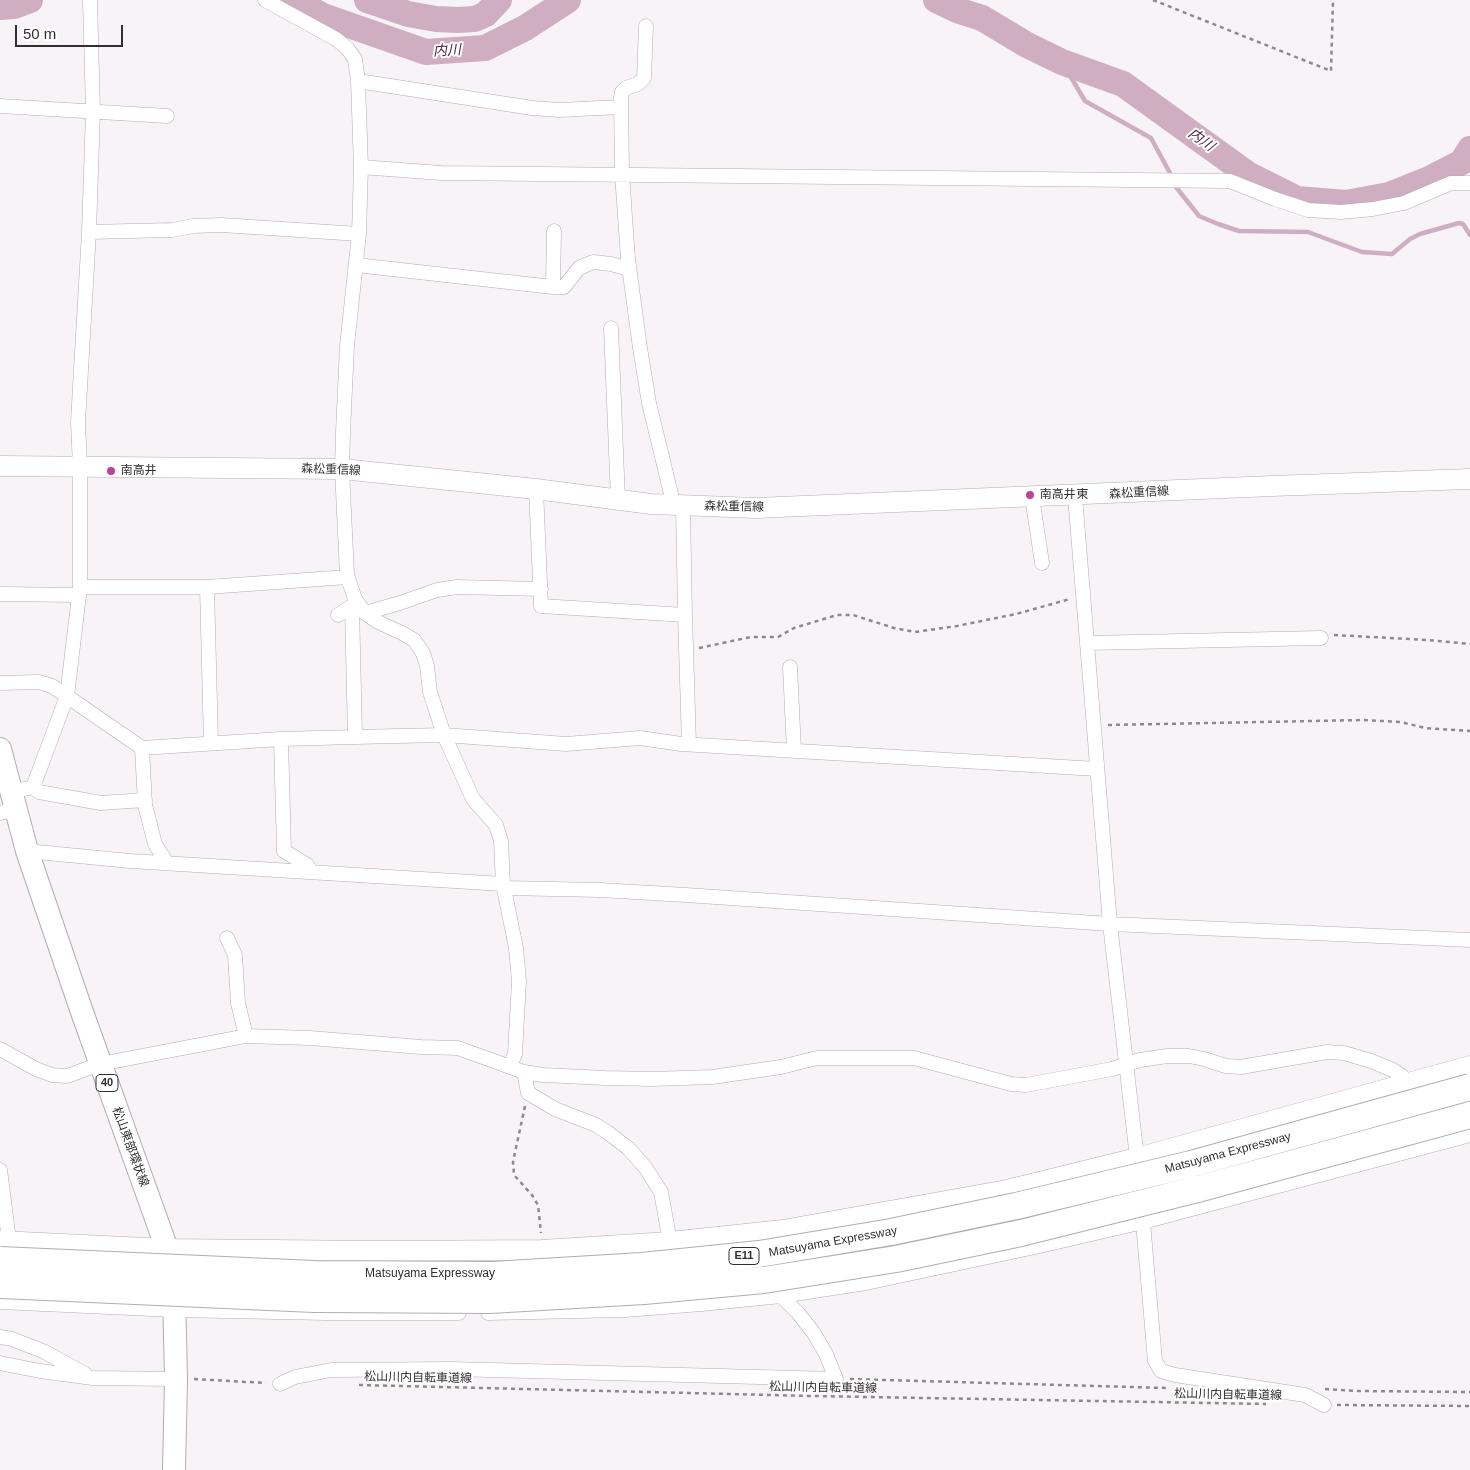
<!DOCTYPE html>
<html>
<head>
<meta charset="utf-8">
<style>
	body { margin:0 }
	#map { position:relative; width:1470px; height:1470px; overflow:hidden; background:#f8f3f6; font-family:Helvetica,sans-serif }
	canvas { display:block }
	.scale { position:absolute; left:15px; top:25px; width:108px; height:22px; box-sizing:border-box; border:2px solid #302e30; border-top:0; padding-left:6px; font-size:15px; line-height:18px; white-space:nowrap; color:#302e30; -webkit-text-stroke:4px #fff; paint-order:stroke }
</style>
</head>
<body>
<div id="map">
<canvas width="1470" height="1470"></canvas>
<div class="scale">50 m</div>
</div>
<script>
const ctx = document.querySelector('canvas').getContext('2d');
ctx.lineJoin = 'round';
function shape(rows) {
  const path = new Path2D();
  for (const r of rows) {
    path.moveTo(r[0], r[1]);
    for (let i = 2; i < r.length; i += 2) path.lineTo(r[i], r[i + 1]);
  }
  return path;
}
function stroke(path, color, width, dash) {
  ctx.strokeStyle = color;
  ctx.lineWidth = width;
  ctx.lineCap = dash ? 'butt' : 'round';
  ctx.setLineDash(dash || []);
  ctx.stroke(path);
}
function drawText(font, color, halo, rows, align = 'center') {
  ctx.font = font + ' Helvetica,"Noto Sans JP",sans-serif';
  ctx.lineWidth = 4;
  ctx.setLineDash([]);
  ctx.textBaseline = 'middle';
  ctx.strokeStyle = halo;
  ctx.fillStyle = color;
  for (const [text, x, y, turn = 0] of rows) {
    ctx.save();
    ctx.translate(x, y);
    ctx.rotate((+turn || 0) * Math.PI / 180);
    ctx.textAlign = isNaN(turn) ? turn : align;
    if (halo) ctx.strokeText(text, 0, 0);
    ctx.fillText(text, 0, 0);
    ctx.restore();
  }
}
stroke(shape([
	[1062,62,1085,101,1151,138,1171,175],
	[1176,187,1199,216,1218,224,1239,231,1308,232,1362,252,1392,254,1410,239,1420,234,1459,223,1463,224,1470,235]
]), '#cfaec2', 4.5);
stroke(shape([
	[293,0,323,16,426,52,485,48,525,28,568,0],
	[367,0,408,14,436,19,458,20,475,19,486,14,499,0],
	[936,0,957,10,982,18,1027,45,1062,62,1123,84,1249,175,1297,199,1346,203,1389,195,1429,179,1462,162,1470,149],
	[0,7,14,6,30,0]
]), '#cfaec2', 26);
const street = shape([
	[265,0,336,39,347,48,355,59,358,81,361,167,359,234,347,346,343,432,342,469,347,575,355,599,365,613,378,622,402,633,414,640,423,653,427,666,430,692,444,735,473,799,496,825,501,841,503,884,516,948,519,981,515,1054,510,1066],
	[646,26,644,78,638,84,626,88,622,92,621,98,622,174,628,259,640,348,649,403,671,494,671,505],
	[358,81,532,108,560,110,620,107],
	[0,106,167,116],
	[361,167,441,173,1230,181,1275,199,1308,210,1341,212,1373,209,1404,203,1451,183,1470,183],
	[89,232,172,230,193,226,222,225,359,234],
	[356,265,553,287,564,287,579,268,593,262,611,264,629,269],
	[553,287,554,231],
	[611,328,618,500],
	[536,489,541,606,685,615,683,506],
	[1075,496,1110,924,1137,1158],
	[1032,497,1042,563],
	[80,587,207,587,348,577],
	[207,587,211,743],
	[0,594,79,595],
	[352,606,355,737],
	[365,613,400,603,437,590,457,587,541,589],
	[338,615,357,603],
	[685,615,689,744],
	[1087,643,1321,638],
	[790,667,794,751],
	[0,683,39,682,52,686,142,748,281,739,355,737,444,735,566,744,640,738,681,744,1097,769],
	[281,739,284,851,307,865,312,872],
	[142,748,145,805,155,844,167,863],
	[33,787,39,792,101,803,145,800],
	[11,792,33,787,67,696,80,587,80,466,78,422,89,232,93,111,90,0],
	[0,813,16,809],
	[27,851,130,861,503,884],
	[505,888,600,890,686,895,1110,924,1470,940],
	[227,938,235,955,238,1003,246,1036],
	[0,1049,36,1069,52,1075,67,1076,100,1064,246,1036,310,1038,421,1047,458,1048,524,1072,543,1075,606,1078,652,1079,712,1077,781,1067,817,1058,914,1058,1011,1084,1026,1085,1112,1069,1140,1060,1167,1056,1189,1056,1204,1059,1226,1066,1241,1067,1327,1052,1344,1053,1371,1061,1393,1070,1402,1076,1407,1083],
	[524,1072,528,1093,555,1109,596,1125,607,1132,628,1148,645,1167,661,1192,670,1242],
	[0,1170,9,1241],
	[1143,1222,1155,1361,1161,1371,1175,1375,1305,1395,1324,1405],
	[0,1302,174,1310,327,1313,459,1313],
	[488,1313,625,1310,701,1304,781,1296,866,1283,1040,1246,1143,1222,1470,1135],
	[0,1337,12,1339,45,1352,85,1374],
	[0,1363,40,1371,93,1378,176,1379],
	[280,1384,295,1377,331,1370,451,1369,836,1379,826,1354,813,1332,798,1313,781,1296]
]);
const secondary = shape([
	[0,466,342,469,536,489,651,504,756,508,1272,486,1470,479],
	[0,1241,167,1249,376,1251,542,1250,670,1242,783,1230,1007,1190,1137,1158,1470,1066]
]);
const primary = shape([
	[0,749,27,851,82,1012,167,1249,174,1293,176,1379,174,1470]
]);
stroke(street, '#b2adb0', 15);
stroke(secondary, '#b2adb0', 21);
stroke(primary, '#b2adb0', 24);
stroke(shape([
	[1153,0,1331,71,1333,0],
	[1334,635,1428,640,1470,644],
	[699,648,751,637,778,637,794,628,837,615,853,615,894,628,915,632,957,626,1016,614,1070,599],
	[1108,725,1363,720,1401,722,1425,728,1470,731],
	[525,1106,513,1162,514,1175,532,1195,538,1205,541,1233],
	[194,1379,266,1383],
	[850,1379,1167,1388],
	[359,1385,812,1396,1266,1404],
	[1325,1389,1357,1391,1470,1392],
	[1337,1405,1470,1406]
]), '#8d8a8c', 2.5, [4, 4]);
stroke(street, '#fff', 14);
stroke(secondary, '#fff', 20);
stroke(primary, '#fff', 22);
const highwayBridge = shape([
	[0,1260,314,1274,492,1275,642,1266,759,1254,891,1232,1016,1206,1191,1164,1470,1087],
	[0,1285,314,1299,490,1300,644,1291,764,1280,896,1259,1021,1233,1198,1189,1470,1115]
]);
stroke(highwayBridge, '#b2adb0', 28, []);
stroke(highwayBridge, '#fff', 26);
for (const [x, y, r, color] of [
	[111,471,5,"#bc4398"],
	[1030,495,5,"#bc4398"]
]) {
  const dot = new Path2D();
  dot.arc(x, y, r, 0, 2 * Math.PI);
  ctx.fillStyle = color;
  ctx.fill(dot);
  stroke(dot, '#fff', 2);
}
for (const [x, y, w] of [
	[107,1083,22],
	[744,1256,30]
]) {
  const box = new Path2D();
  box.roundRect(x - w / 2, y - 8.5, w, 17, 4);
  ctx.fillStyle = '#fff';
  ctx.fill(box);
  stroke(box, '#302e30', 1);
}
drawText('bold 11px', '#302e30', null, [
	["40",107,1083],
	["E11",744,1256]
]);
drawText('12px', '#302e30', '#fff', [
	["森松重信線",331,470,2],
	["森松重信線",1139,493,-3],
	["森松重信線",734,507,1],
	["松山東部環状線",130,1147,70],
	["Matsuyama Expressway",1228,1153,-15],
	["Matsuyama Expressway",833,1242,-10],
	["Matsuyama Expressway",430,1274],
	["松山川内自転車道線",418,1378,1],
	["松山川内自転車道線",823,1388,1],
	["松山川内自転車道線",1228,1395,1]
]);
drawText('12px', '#302e30', '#fff', [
	["南高井",121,471],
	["南高井東",1040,495]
], 'left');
drawText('italic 14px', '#4d223f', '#fff', [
	["内川",447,51,-4],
	["内川",1201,140,36]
]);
</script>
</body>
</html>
